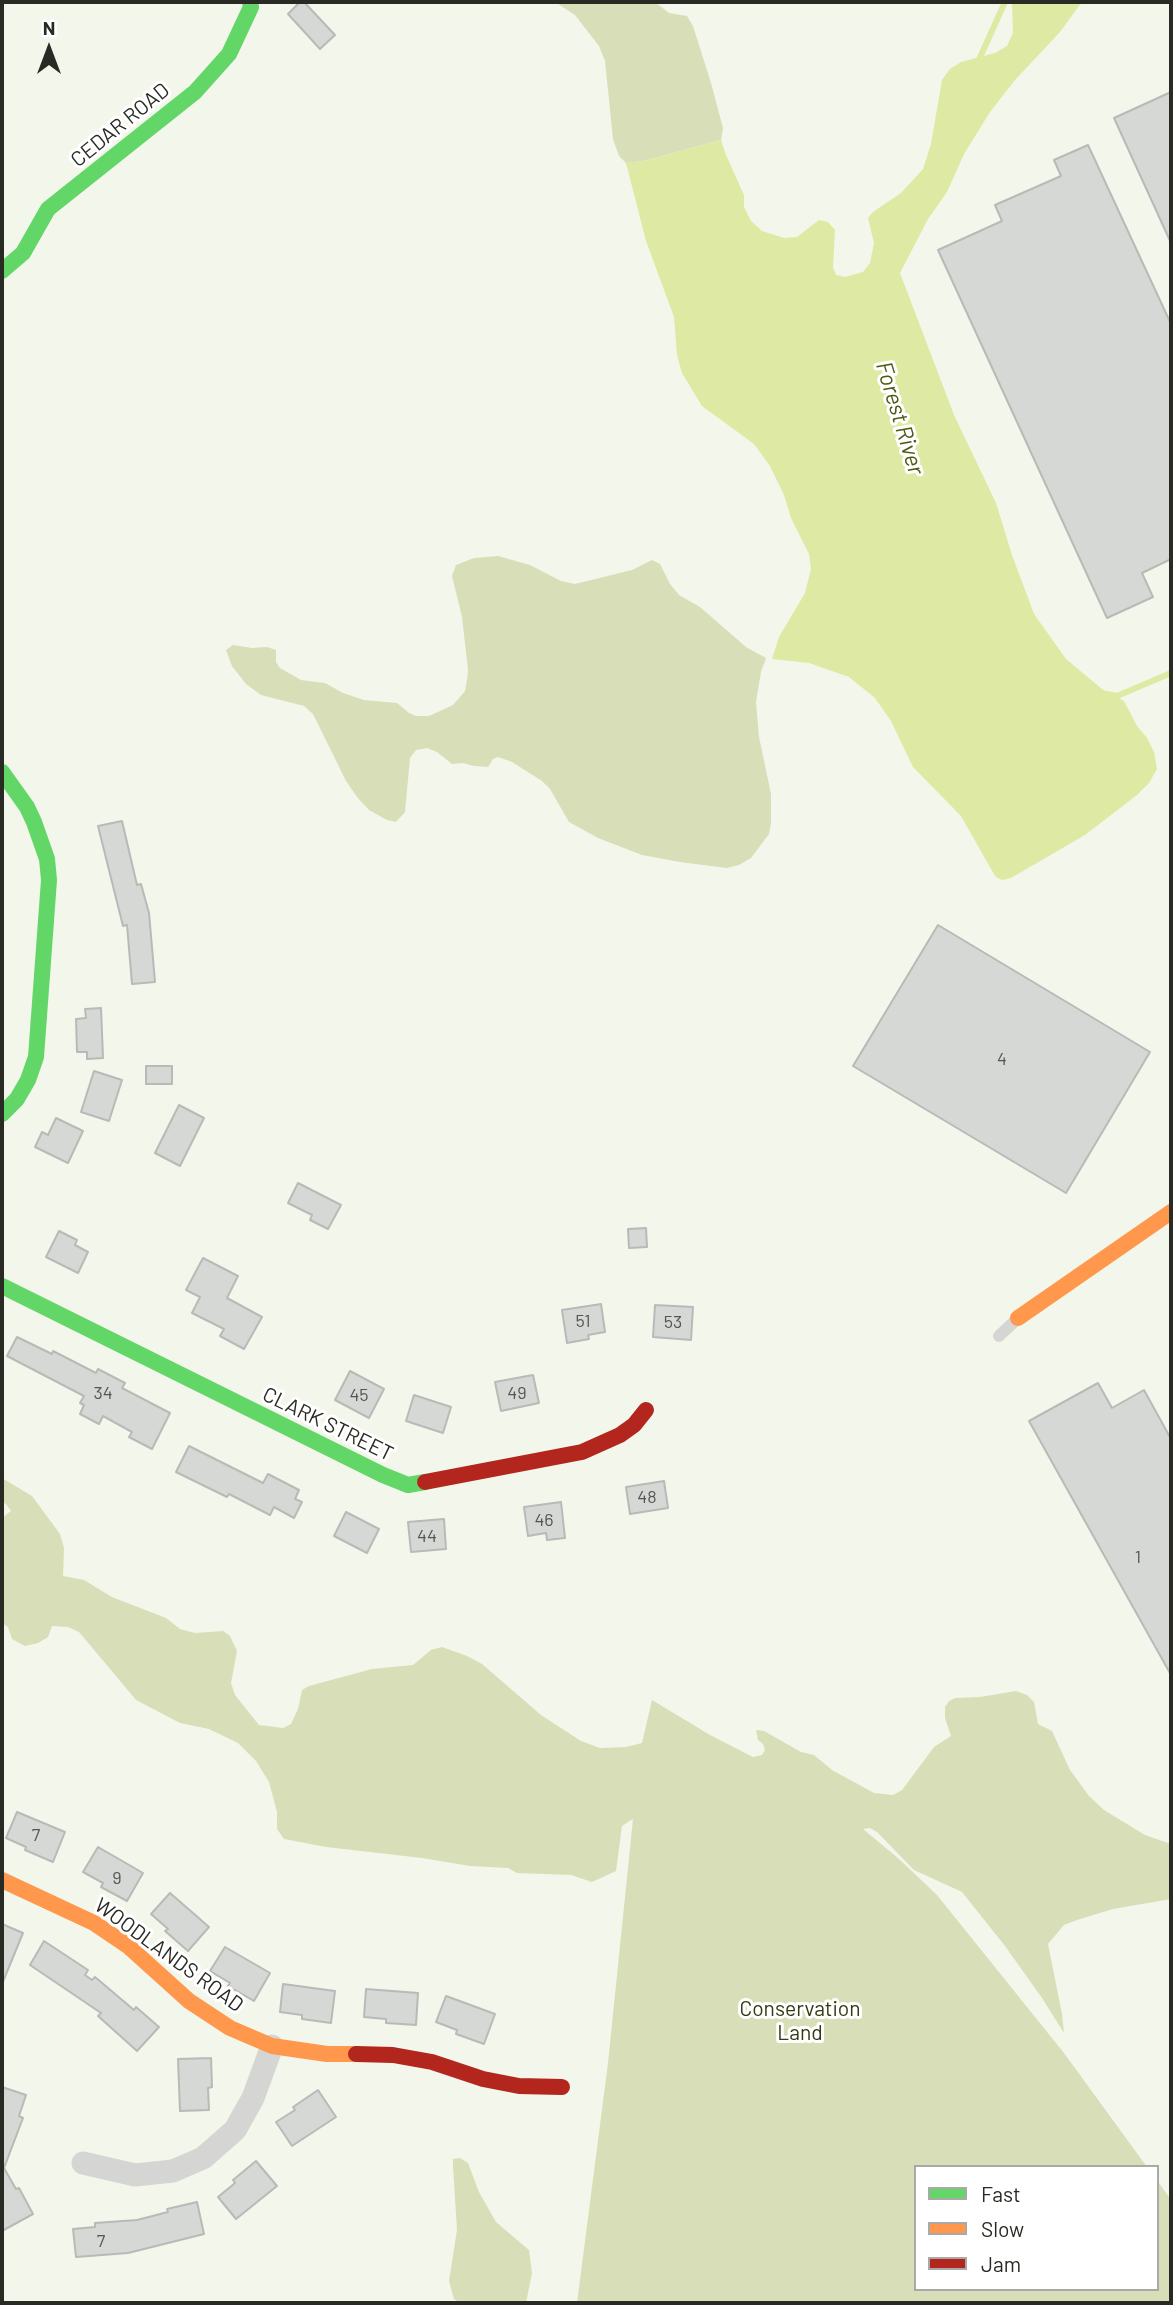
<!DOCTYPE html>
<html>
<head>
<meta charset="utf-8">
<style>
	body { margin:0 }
	#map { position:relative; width:1173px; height:2305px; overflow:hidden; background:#f3f6ea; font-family:Barlow,sans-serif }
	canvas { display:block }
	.frame { position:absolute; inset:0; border:4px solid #292a23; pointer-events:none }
	.legend { position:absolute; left:914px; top:2165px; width:245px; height:126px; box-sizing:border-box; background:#fff; border:2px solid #a9aaa7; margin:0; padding:9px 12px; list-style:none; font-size:21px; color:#292a23 }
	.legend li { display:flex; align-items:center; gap:14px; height:35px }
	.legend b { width:35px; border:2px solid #a9aaa7 }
	.north { position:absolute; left:14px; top:14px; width:70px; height:70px; -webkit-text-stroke:5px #fff; paint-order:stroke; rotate:0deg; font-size:19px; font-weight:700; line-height:28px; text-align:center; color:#292a23 }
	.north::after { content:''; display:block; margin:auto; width:24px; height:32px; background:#292a23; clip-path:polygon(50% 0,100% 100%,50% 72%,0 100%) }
</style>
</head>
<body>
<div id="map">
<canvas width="1173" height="2305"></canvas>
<div class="frame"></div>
<ul class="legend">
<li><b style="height:9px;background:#63d668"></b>Fast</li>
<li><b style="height:9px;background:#ff974d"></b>Slow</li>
<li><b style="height:9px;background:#b3261e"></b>Jam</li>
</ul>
<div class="north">N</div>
</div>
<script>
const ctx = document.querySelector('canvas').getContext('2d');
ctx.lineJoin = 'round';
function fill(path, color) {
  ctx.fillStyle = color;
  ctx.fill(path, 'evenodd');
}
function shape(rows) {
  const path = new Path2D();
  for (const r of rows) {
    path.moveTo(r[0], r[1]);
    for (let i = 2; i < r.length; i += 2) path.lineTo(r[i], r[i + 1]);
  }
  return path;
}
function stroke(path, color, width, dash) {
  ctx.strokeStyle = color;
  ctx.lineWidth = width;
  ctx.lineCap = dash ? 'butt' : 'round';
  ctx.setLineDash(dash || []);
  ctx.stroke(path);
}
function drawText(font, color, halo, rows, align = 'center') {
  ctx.font = font + ' Barlow,sans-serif';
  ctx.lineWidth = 6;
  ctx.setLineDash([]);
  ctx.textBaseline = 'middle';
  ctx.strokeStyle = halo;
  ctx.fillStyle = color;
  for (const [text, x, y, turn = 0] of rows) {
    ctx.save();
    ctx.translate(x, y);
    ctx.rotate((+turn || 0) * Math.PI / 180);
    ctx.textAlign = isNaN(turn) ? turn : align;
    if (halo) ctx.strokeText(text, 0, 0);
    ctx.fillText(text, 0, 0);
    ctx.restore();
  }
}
fill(shape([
	[555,2,655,2,669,13,687,16,693,26,711,83,723,128,721,140,644,161,626,163,619,156,613,139,605,61,599,46,575,15],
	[498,556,530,565,561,581,575,584,632,570,652,560,660,564,670,584,679,595,700,607,746,647,766,658,761,672,756,702,759,737,771,794,771,823,769,834,751,858,739,865,727,868,680,862,642,855,598,838,569,822,550,789,542,781,512,762,498,757,493,759,488,767,474,766,463,763,452,764,437,752,427,748,416,750,410,758,405,812,396,822,387,820,369,810,357,797,346,781,313,714,304,706,261,695,246,684,232,666,226,650,233,645,252,648,267,647,276,650,276,662,280,668,301,680,325,683,343,693,364,700,397,703,409,713,416,716,429,716,453,705,465,691,467,680,468,670,462,617,452,576,456,565,474,558],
	[2,1478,32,1496,60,1534,64,1548,63,1576,84,1580,112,1597,166,1618,180,1629,195,1633,223,1631,230,1636,237,1651,231,1683,235,1695,259,1725,283,1728,291,1724,298,1709,302,1690,309,1686,372,1669,413,1665,431,1650,442,1647,467,1656,482,1664,541,1715,581,1741,600,1748,626,1747,642,1743,652,1700,710,1735,753,1757,762,1755,765,1750,763,1744,758,1740,756,1730,764,1731,801,1752,814,1755,832,1770,874,1793,893,1795,902,1790,934,1747,951,1736,945,1718,945,1707,949,1701,955,1698,980,1697,1016,1691,1027,1695,1034,1702,1038,1724,1052,1731,1070,1770,1089,1796,1104,1810,1145,1835,1171,1844,1171,1899,1113,1909,1077,1920,1064,1925,1048,1944,1062,2014,1064,2033,1042,1998,1005,1946,962,1892,914,1870,877,1832,870,1828,863,1829,899,1859,937,1895,1064,2053,1147,2167,916,2167,916,2289,1157,2289,1157,2180,1171,2200,1171,2303,577,2303,608,2063,633,1819,622,1826,616,1871,592,1882,571,1875,517,1873,508,1868,470,1866,422,1858,326,1847,284,1839,277,1829,277,1812,269,1782,256,1761,238,1743,209,1729,180,1723,136,1700,79,1632,68,1627,52,1626,48,1637,38,1643,25,1646,12,1639,8,1627,2,1623,2,1518,11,1511,6,1504,2,1502],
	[460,2158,468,2163,479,2192,496,2222,529,2250,532,2273,526,2303,460,2303,454,2299,449,2281,457,2230,453,2166,453,2159]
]), '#d8dfb8');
fill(shape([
	[1012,2,1082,2,1060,32,1015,80,990,112,964,154,947,192,928,219,900,273,954,415,996,503,1012,555,1034,614,1066,659,1102,689,1124,701,1137,726,1147,738,1154,752,1157,769,1149,783,1137,795,1085,835,1011,878,1002,880,996,877,991,869,961,816,913,767,891,721,875,698,849,677,809,663,772,659,779,637,805,593,811,569,809,554,791,518,784,495,770,466,754,444,702,406,682,373,677,355,674,317,646,241,626,163,644,161,721,140,726,155,744,195,744,207,751,221,762,231,784,238,797,237,819,220,828,222,835,230,833,267,836,275,845,277,863,272,870,263,874,243,868,218,873,212,901,193,923,169,931,144,942,80,950,69,961,62,995,53,1007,46,1013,33]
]), '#dee9a3');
stroke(shape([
	[977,64,1005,2],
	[1107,694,1117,696,1171,673]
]), '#dee9a3', 6);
const building = shape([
	[300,2,304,2,335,35,320,49,288,14,300,2],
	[1171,92,1171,243,1114,118,1171,92],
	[1088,145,1171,324,1171,559,1142,573,1153,597,1107,618,938,250,1002,221,995,205,1061,176,1054,160,1088,145],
	[122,821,137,885,141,884,149,913,155,982,132,984,127,925,123,926,98,826,122,821],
	[938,925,1150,1052,1066,1193,853,1066,938,925],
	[101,1008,103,1058,87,1059,87,1052,77,1052,76,1019,86,1018,85,1009,101,1008],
	[146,1066,172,1066,172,1084,146,1084,146,1066],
	[94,1071,122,1080,109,1121,81,1112,94,1071],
	[179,1105,204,1118,180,1166,155,1153,179,1105],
	[56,1118,83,1131,68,1163,35,1147,42,1132,48,1135,56,1118],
	[298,1183,341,1205,328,1229,310,1220,312,1215,288,1203,298,1183],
	[646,1228,647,1247,629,1248,628,1229,646,1228],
	[59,1231,77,1240,75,1245,88,1252,78,1273,46,1257,59,1231],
	[203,1258,238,1276,227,1298,262,1317,244,1349,220,1336,224,1329,192,1313,200,1297,186,1290,203,1258],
	[601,1304,605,1332,588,1335,589,1339,567,1343,562,1310,601,1304],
	[655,1305,693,1307,691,1340,653,1337,655,1305],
	[17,1337,52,1354,53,1351,96,1373,98,1369,125,1383,122,1388,170,1413,152,1449,129,1437,132,1432,103,1416,99,1424,80,1414,84,1405,80,1403,84,1396,7,1356,17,1337],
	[350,1371,384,1389,369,1418,335,1400,350,1371],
	[533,1375,539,1403,501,1411,495,1382,533,1375],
	[1098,1383,1112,1408,1144,1390,1171,1439,1171,1675,1029,1421,1098,1383],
	[414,1395,451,1407,443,1433,406,1421,414,1395],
	[189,1446,263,1483,268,1474,299,1490,295,1499,302,1502,294,1518,274,1507,270,1515,229,1494,227,1497,176,1472,189,1446],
	[664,1481,668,1508,630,1514,626,1487,664,1481],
	[561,1502,565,1538,547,1540,546,1533,528,1536,524,1507,561,1502],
	[346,1512,379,1529,367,1553,334,1536,346,1512],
	[444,1519,446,1549,411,1552,408,1522,444,1519],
	[17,1812,65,1832,53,1862,25,1850,26,1847,6,1838,17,1812],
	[98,1847,143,1873,127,1901,101,1887,103,1883,83,1872,98,1847],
	[170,1893,209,1927,188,1951,165,1931,168,1929,151,1914,170,1893],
	[2,1924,23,1933,2,1984,2,1924],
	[44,1941,88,1970,85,1975,92,1980,95,1977,134,2010,136,2007,159,2027,137,2051,98,2016,101,2013,30,1965,44,1941],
	[225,1947,270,1973,254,2001,228,1986,230,1983,210,1971,225,1947],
	[283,1984,335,1991,331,2023,302,2019,302,2015,280,2012,283,1984],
	[366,1989,418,1993,416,2025,386,2023,386,2019,364,2017,366,1989],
	[446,1996,495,2014,484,2044,456,2034,457,2030,436,2022,446,1996],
	[211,2058,212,2087,208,2088,209,2110,180,2111,178,2059,211,2058],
	[2,2087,26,2095,19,2116,23,2118,4,2168,16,2189,19,2188,33,2214,2,2231,2,2087],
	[318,2090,336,2117,292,2146,276,2122,295,2110,293,2107,318,2090],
	[256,2161,277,2186,236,2219,218,2197,235,2183,233,2180,256,2161],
	[197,2202,204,2234,128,2253,76,2257,73,2229,95,2227,95,2223,137,2220,168,2212,167,2209,197,2202]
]);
fill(building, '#d6d8d6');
stroke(building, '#b8bab7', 2);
stroke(shape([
	[999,1336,1016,1320]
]), '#d5d6d3', 12);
stroke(shape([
	[83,2163,135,2175,173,2171,203,2158,235,2130,253,2098,272,2046]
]), '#d5d6d3', 23);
stroke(shape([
	[2,271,23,253,48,209,195,92,229,54,251,7,250,2],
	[2,772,27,807,34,822,47,859,49,880,36,1057,28,1080,17,1099,2,1114],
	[2,1286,383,1475,408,1485,425,1482]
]), '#63d668', 16);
stroke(shape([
	[1018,1318,1171,1212],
	[2,1880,94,1923,128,1946,189,2001,230,2028,272,2046,327,2054,356,2054]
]), '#ff974d', 16);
stroke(shape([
	[425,1482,582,1452,620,1435,634,1425,646,1410],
	[356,2054,393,2055,432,2062,483,2079,519,2086,562,2087]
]), '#b3261e', 16);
drawText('18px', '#545650', null, [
	["4",1002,1059],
	["51",583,1321],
	["53",673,1322],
	["34",103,1393],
	["49",517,1393],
	["45",359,1395],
	["48",647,1497],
	["46",544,1520],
	["44",427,1536],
	["1",1138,1557],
	["7",36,1835],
	["9",117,1878],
	["7",101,2241]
]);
drawText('21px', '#292a23', '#fff', [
	["CEDAR ROAD",120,125,-39],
	["CLARK STREET",328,1424,26],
	["WOODLANDS ROAD",169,1955,36]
]);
drawText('21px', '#343a12', '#fff', [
	["Conservation",800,2009],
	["Land",800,2033]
]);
drawText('italic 23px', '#515a15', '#fff', [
	["Forest River",900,418,73]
]);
</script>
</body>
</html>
